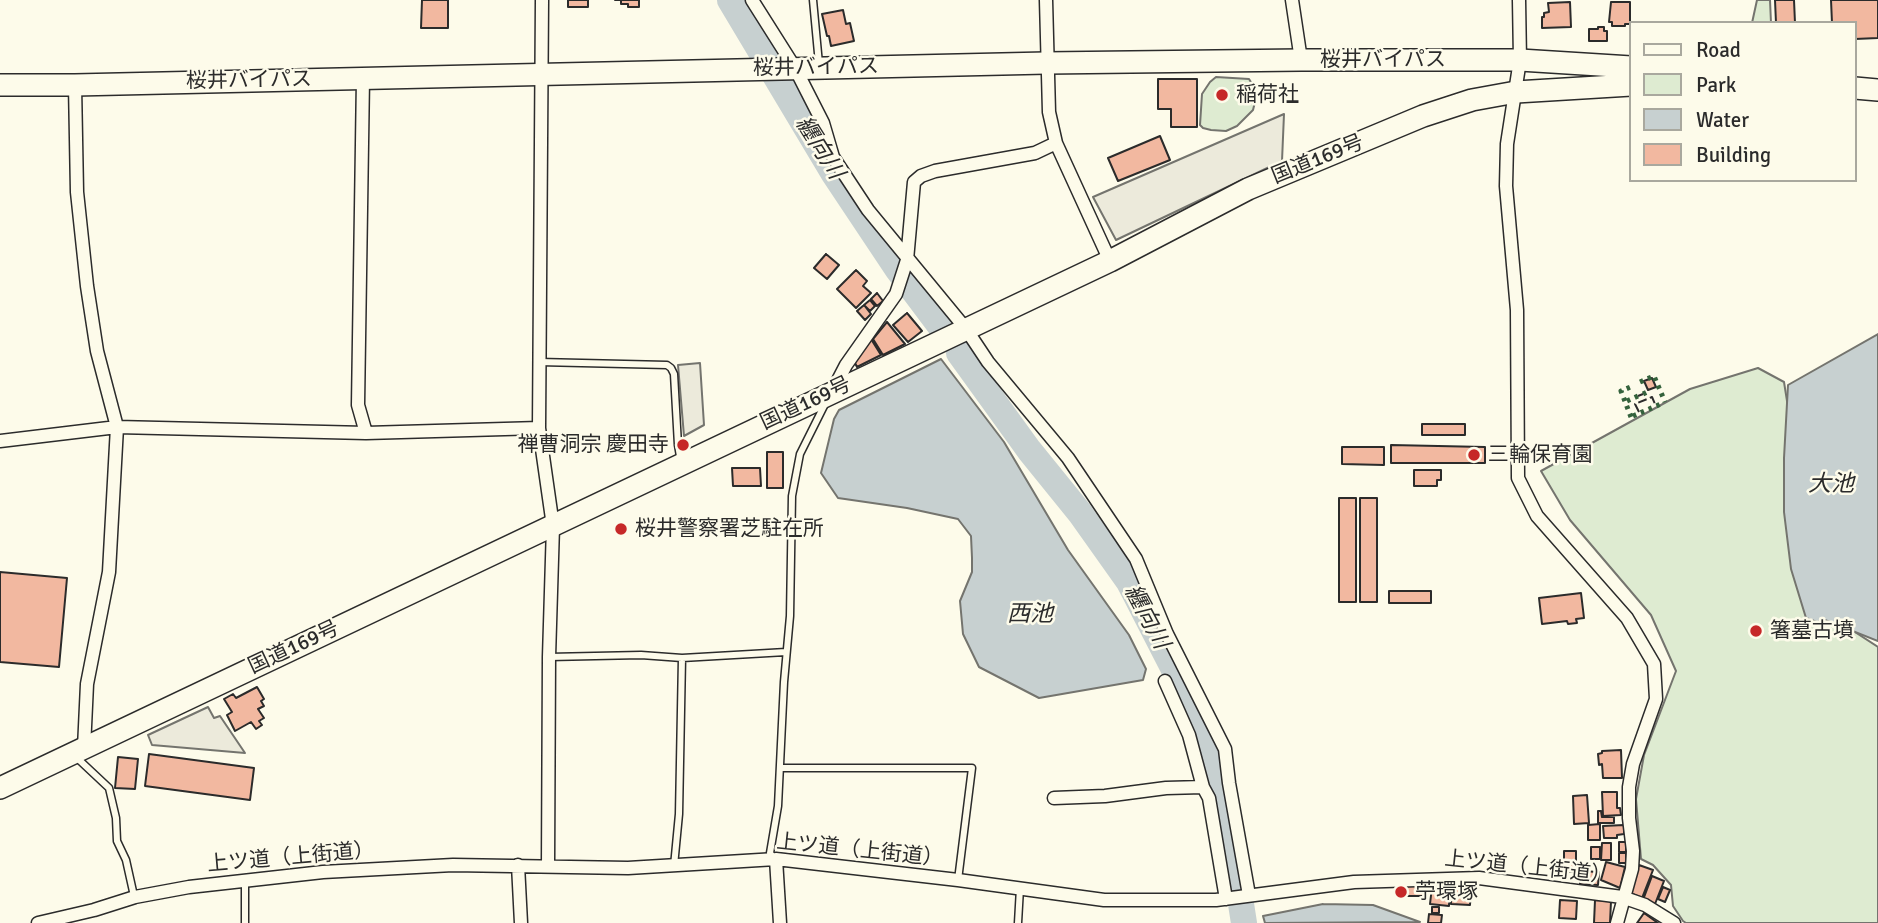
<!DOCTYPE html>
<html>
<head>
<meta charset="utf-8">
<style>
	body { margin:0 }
	#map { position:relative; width:1878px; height:923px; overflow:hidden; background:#fdfbea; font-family:Signika,sans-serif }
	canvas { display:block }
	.legend { position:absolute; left:1629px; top:21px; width:228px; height:161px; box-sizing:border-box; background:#fdfbea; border:2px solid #a9a89e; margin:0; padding:9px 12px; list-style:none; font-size:21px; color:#2b2b2b }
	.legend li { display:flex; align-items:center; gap:14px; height:35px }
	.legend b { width:35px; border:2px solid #a9a89e }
</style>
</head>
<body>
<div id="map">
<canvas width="1878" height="923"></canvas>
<ul class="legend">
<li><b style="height:9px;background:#fdfbea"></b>Road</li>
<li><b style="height:19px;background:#deebd1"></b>Park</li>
<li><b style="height:19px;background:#c7d0d0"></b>Water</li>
<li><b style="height:19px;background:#f2b8a0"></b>Building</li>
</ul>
</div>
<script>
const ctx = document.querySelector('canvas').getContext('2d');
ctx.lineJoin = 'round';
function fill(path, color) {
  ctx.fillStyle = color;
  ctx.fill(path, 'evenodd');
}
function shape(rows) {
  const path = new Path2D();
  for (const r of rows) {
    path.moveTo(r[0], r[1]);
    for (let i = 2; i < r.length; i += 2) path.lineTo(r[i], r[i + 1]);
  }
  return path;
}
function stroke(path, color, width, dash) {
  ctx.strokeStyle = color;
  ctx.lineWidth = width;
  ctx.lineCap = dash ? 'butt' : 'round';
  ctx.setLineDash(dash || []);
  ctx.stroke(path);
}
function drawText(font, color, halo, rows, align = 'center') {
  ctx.font = font + ' Signika,"Noto Sans JP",sans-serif';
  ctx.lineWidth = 5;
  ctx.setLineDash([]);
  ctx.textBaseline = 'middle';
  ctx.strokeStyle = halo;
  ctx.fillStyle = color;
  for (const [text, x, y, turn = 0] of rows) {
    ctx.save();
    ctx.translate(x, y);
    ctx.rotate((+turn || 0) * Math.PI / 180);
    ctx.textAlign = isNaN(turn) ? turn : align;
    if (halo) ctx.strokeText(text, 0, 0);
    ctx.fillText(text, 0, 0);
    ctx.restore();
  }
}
const green = shape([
	[1757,0,1770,0,1771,23,1752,23,1757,0],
	[1216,77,1249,79,1254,87,1256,98,1253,110,1237,126,1226,131,1211,130,1203,128,1200,125,1202,94,1210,82,1216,77],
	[1758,368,1784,382,1791,426,1801,597,1878,647,1878,923,1686,923,1683,921,1673,906,1671,885,1653,865,1641,859,1636,799,1644,755,1676,671,1651,615,1570,520,1541,471,1690,389,1758,368]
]);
fill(green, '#deebd1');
stroke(green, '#74746e', 2);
const parking = shape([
	[1284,114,1282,161,1116,240,1093,197,1284,114],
	[700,363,704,425,684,436,678,365,700,363],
	[208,707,214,718,220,716,245,753,152,745,148,735,208,707]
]);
fill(parking, '#eceadb');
stroke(parking, '#74746e', 2);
const water = shape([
	[1878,334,1878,641,1825,620,1817,622,1806,618,1791,569,1784,512,1784,458,1788,385,1878,334],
	[941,359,1004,442,1068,550,1129,635,1146,669,1143,680,1039,698,979,667,963,634,960,601,972,572,972,558,971,536,958,519,907,508,838,498,821,473,834,419,839,410,941,359],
	[1323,904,1373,905,1420,922,1265,923,1263,916,1323,904]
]);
fill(water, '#c7d0d0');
stroke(water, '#74746e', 2);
stroke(shape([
	[730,0,834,174,898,270,940,326],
	[959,353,1029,450,1080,513,1129,582,1184,689,1209,757,1231,840,1244,923]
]), '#c7d0d0', 26);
const building = shape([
	[422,0,448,0,448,28,421,28,422,0],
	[568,0,588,0,588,7,568,7,568,0],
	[615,0,639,0,639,7,628,7,628,4,621,4,621,0,615,0],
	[1775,0,1794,0,1795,23,1776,23,1775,0],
	[1831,0,1878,0,1878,38,1855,39,1855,23,1832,23,1831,0],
	[1570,2,1571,27,1542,28,1542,17,1544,17,1544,13,1549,12,1548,3,1570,2],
	[1611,2,1630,2,1630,24,1625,24,1625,26,1612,26,1612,22,1609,22,1611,2],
	[843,10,846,24,850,23,854,41,831,46,829,36,827,36,822,14,843,10],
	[1598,27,1604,27,1604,31,1607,31,1607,41,1589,41,1589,29,1598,29,1598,27],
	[1158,79,1197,79,1197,127,1171,127,1171,109,1158,109,1158,79],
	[1217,91,1227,91,1227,99,1217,99,1217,91],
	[1160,136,1170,160,1118,181,1108,158,1160,136],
	[826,254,839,265,827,279,814,268,826,254],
	[856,270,867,281,863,286,871,293,856,308,837,289,856,270],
	[877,293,883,301,877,306,871,299,877,293],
	[870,300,875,306,870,311,864,305,870,300],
	[864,305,871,314,865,320,857,311,864,305],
	[907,313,922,331,908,342,893,325,907,313],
	[887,322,905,344,883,355,873,339,887,322],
	[871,339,881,355,857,367,854,361,871,339],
	[1652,378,1656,387,1648,390,1644,381,1652,378],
	[1422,424,1465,424,1465,435,1422,435,1422,424],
	[1391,445,1485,447,1485,463,1391,463,1391,445],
	[1342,447,1384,447,1384,465,1342,464,1342,447],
	[767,452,783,452,783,488,767,488,767,452],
	[732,468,760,468,761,486,733,486,732,468],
	[1414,470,1441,470,1441,480,1437,480,1437,486,1414,486,1414,470],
	[1339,498,1356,498,1356,602,1339,602,1339,498],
	[1360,498,1377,498,1377,602,1360,602,1360,498],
	[0,572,67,578,59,667,0,662,0,572],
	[1389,591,1431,591,1431,603,1389,603,1389,591],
	[1581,593,1584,618,1576,619,1577,623,1568,624,1567,621,1542,624,1539,598,1581,593],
	[257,687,264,699,261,701,264,706,258,709,264,718,259,721,262,725,256,729,251,722,235,731,227,715,232,712,224,699,233,694,236,698,257,687],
	[1621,750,1622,778,1603,778,1602,764,1599,765,1598,754,1602,753,1602,751,1621,750],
	[149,754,254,768,250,800,145,786,149,754],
	[118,757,138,759,135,789,115,788,118,757],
	[1602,792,1617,792,1617,808,1620,808,1621,815,1603,816,1602,792],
	[1587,795,1589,823,1574,824,1573,796,1587,795],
	[1598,811,1601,811,1602,817,1614,817,1614,823,1598,823,1598,811],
	[1600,824,1600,840,1588,840,1588,825,1600,824],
	[1624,825,1624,834,1617,835,1617,838,1604,838,1603,826,1624,825],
	[1619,842,1626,842,1626,852,1619,852,1619,842],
	[1602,843,1611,843,1611,860,1601,860,1602,843],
	[1591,847,1600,847,1600,859,1591,859,1591,847],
	[1564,851,1576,851,1576,872,1564,872,1564,851],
	[1619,853,1626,853,1626,863,1619,863,1619,853],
	[1606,862,1625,867,1620,888,1601,880,1606,862],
	[1639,865,1653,870,1642,898,1628,892,1639,865],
	[1580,871,1599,872,1598,885,1580,884,1580,871],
	[1652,876,1664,881,1655,904,1643,900,1652,876],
	[1407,885,1426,885,1426,896,1407,896,1407,885],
	[1432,887,1450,889,1449,906,1430,904,1432,887],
	[1452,887,1471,888,1470,905,1451,904,1452,887],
	[1663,887,1670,890,1665,902,1658,899,1663,887],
	[1560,900,1577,901,1576,919,1559,918,1560,900],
	[1595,900,1611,901,1610,923,1594,923,1595,900],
	[1432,907,1439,907,1439,913,1432,913,1432,907],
	[1644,913,1658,923,1637,923,1644,913],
	[1429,914,1442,915,1441,923,1428,923,1429,914]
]);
fill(building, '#f2b8a0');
stroke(building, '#2b2b2b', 2);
const service = shape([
	[813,0,819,64],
	[539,362,667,365,671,368,674,374,678,445,681,462],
	[549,657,641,655,682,658,786,652],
	[76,757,109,788,116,818,117,841,126,860,134,896],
	[780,768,972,768,958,880],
	[774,858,770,853,778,806,784,682,790,616,792,496,800,454,826,402],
	[674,866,679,814,682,658],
	[245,923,245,881],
	[1018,923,1020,888]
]);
const minor = shape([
	[542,0,539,428,553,526,549,657,548,866],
	[752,0,795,68,823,123,833,157,868,210,966,329,988,362,1068,458,1136,559,1167,634,1225,749,1229,783,1249,895],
	[1046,0,1049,112,1056,143,1110,261],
	[1292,0,1301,60],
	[1519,0,1520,60,1507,144,1506,186,1517,310,1518,478,1537,516,1627,618,1654,664,1656,699,1633,764,1629,787,1629,818,1633,851,1632,869,1617,923],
	[363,78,358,405,366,433],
	[75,85,77,192,87,286,97,351,117,427,109,572,87,684,84,748],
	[832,392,846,365,896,294,907,260,914,182,921,176,935,171,1035,153,1056,143],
	[0,441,117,427,366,433,539,428],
	[1165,681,1189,735,1203,787,1209,798,1226,899],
	[1054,798,1105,796,1166,788,1203,787],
	[776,859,780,923],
	[518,865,521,923],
	[38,923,94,910,135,897,189,887,323,872,453,865,628,868,776,859,958,880,1104,900,1216,900,1354,882,1479,878,1622,897,1645,905,1674,923]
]);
const trunk = shape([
	[0,85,75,85,1046,63,1301,60,1520,60,1631,67],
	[1855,88,1878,90],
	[0,788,1110,261,1248,189,1423,116,1472,100,1516,92,1631,85]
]);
stroke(service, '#2b2b2b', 9);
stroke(minor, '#2b2b2b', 15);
stroke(trunk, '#2b2b2b', 24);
stroke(service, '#fdfbea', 6);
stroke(minor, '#fdfbea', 12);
stroke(trunk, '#fdfbea', 21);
stroke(shape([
	[1640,382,1654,376,1665,402],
	[1643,394,1647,392],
	[1627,401,1638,396],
	[1633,416,1663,403],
	[1631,417,1621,391,1633,386]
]), '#34623c', 5, [3.5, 5]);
stroke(shape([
	[1638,396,1643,394],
	[1639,412,1635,404,1652,397,1655,404]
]), '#2b2b2b', 2, [9, 3.5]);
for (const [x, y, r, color] of [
	[1222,95,7,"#c62828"],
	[683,445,7,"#c62828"],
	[1474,455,7,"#c62828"],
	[621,529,7,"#c62828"],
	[1756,631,7,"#c62828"],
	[1401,892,7,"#c62828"]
]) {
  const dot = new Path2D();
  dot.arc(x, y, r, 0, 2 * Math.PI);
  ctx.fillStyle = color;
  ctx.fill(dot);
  stroke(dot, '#fdfbea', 2.5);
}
drawText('21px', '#2b2b2b', '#fdfbea', [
	["桜井バイパス",1383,60],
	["桜井バイパス",816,68,-1],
	["桜井バイパス",249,81,-1],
	["国道169号",1318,160,-22],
	["国道169号",806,404,-25],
	["国道169号",294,648,-25],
	["上ツ道（上街道）",860,851,6],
	["上ツ道（上街道）",291,858,-5],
	["上ツ道（上街道）",1528,868,6]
]);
drawText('21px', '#2b2b2b', '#fdfbea', [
	["稲荷社",1236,95],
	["禅曹洞宗 慶田寺",669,445,"right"],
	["三輪保育園",1488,455],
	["桜井警察署芝駐在所",635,529],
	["箸墓古墳",1770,631],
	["苧環塚",1415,892]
], 'left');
drawText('italic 23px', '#2b2b2b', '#fdfbea', [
	["纒向川",819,148,58],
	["大池",1831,485],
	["西池",1030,615],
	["纒向川",1146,617,62]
]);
</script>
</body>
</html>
